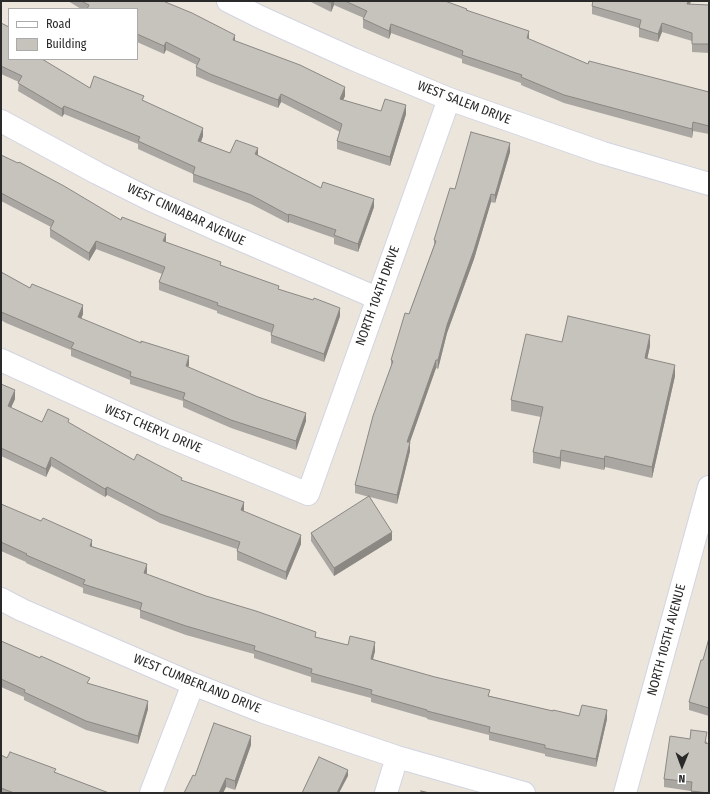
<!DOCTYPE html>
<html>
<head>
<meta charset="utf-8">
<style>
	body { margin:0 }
	#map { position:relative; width:710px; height:794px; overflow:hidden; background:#ebe5dc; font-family:"Fira Sans Condensed",sans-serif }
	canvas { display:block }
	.frame { position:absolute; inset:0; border:2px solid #2a2a2a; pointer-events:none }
	.legend { position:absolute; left:8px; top:8px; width:130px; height:52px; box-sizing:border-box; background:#fff; border:1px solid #aaa; margin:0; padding:5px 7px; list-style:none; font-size:12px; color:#2a2a2a }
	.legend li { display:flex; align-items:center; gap:8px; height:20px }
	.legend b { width:20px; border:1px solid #aaa }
	.north { position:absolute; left:662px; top:746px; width:40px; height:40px; -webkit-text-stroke:3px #fff; paint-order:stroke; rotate:181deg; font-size:11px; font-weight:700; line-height:16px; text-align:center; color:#2a2a2a }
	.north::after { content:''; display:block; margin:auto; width:14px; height:18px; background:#2a2a2a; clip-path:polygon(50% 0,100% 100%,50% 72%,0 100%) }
</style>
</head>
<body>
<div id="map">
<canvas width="710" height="794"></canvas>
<div class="frame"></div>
<ul class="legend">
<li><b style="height:5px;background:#fff"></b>Road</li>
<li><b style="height:11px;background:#c6c2bc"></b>Building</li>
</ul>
<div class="north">N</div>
</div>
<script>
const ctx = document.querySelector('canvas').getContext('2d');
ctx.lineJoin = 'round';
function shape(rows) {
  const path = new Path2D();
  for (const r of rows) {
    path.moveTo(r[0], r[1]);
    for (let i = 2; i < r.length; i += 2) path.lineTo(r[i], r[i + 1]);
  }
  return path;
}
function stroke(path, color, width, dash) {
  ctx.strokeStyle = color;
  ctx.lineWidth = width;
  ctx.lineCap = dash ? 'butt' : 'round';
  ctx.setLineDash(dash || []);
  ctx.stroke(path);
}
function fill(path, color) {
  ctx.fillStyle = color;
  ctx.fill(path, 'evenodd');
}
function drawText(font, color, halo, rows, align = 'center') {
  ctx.font = font + ' "Fira Sans Condensed",sans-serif';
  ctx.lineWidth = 4;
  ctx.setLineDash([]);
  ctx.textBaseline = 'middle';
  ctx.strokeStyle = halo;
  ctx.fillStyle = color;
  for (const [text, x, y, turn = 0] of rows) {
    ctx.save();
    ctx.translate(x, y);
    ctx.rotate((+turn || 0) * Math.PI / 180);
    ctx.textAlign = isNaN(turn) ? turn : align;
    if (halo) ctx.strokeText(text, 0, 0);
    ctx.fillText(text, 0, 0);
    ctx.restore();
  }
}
const minor = shape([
	[228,1,260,17,353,59,449,99,603,153,709,184],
	[1,121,97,173,151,200,218,230,377,298],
	[1,360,163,434,308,494,449,99],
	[1,599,22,610,193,684,264,712,397,757,524,793],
	[151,793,193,684],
	[386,793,397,757],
	[625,793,709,487]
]);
stroke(minor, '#d2d4e1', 24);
stroke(minor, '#fff', 22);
fill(shape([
	[68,1,163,1,235,41,345,96,343,100,381,111,406,114,390,166,337,149,337,141,340,132,281,102,278,108,210,82,196,76,196,67,197,65,166,50,164,54,137,42,137,9,81,9],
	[309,1,445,1,529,39,588,64,709,92,709,134,693,131,692,138,564,103,521,85,521,83,462,63,462,59,391,33,389,39,363,28,363,19,364,18,334,5,331,12],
	[691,1,690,4,709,5,709,53,692,52,692,41,662,32,658,42,639,37,639,28,592,14,592,6],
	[1,23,9,59,90,88,144,101,203,136,201,142,230,153,258,155,321,188,374,207,358,252,334,244,334,238,289,222,288,223,251,204,193,182,193,174,138,149,138,144,64,114,62,117,18,91,19,82,1,74],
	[510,152,495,203,491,202,474,259,447,333,438,369,436,368,410,442,410,451,397,504,370,497,392,540,334,576,311,541,311,533,369,497,355,493,355,485,391,366,391,360,409,314,434,245,434,240,455,189],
	[1,155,121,220,166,242,221,266,279,289,340,316,324,362,271,343,271,335,272,333,217,313,217,311,159,290,159,282,162,274,96,249,89,261,50,237,50,229,51,227,1,201],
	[1,272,30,288,83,314,81,319,189,365,188,367,306,421,296,450,231,428,183,407,183,401,130,384,130,380,71,356,71,350,6,323,1,320],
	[562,342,650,346,647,359,675,376,652,478,605,467,604,470,561,461,560,469,533,463,533,452,541,417,511,411,511,400],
	[1,384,15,399,11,408,42,422,69,423,134,460,182,481,244,510,243,511,301,544,286,580,237,560,237,549,160,523,107,495,105,497,51,466,46,477,1,456],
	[1,504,147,572,146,574,316,637,348,645,375,651,373,659,490,696,553,711,579,716,607,719,596,767,545,756,545,754,489,740,489,735,427,719,427,718,371,702,371,698,311,682,311,677,254,658,254,654,186,635,140,618,140,610,83,593,83,588,26,563,26,562,1,551],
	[709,638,709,716,689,710,689,702,703,660],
	[1,641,90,684,148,709,138,744,86,730,24,700,24,697,1,687],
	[707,741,709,793,691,793,691,791,664,787,664,779],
	[251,745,235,790,226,787,223,793,184,793,195,776],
	[1,755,7,758,56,773,109,793,1,793]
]), '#aaa7a2');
fill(shape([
	[332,1,334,1,334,5,331,12,331,3],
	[688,1,691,1,687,12,687,4],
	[662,23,662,32,658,42,658,34],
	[391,24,391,33,389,39,389,31],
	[529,31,529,40,527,38],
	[235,35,235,43,233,40],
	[166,42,166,50,164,54,164,46],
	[345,87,345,96,340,107,340,99],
	[281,94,281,102,278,108,278,100],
	[406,105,406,114,390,166,390,157],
	[64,106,64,114,62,117,62,109],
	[693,122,693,131,692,138,692,129],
	[203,128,203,136,198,149,198,141],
	[510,143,510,152,495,203,495,195],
	[258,148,258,156,255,154],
	[491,194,491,202,474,259,447,333,438,369,438,360,447,325],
	[374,199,374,207,358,252,358,244],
	[289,214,289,222,288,223,288,215],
	[166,234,166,242,163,241],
	[96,241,96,249,89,261,89,253],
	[83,305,83,314,78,326,78,317],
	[340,308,340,316,324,362,324,354],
	[650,335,650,346,645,369,645,358],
	[189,356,189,365,186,374,186,366],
	[436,360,436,368,407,450,407,442],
	[675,365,675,376,652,478,652,467],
	[15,390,15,399,8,414,8,406],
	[306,413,306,421,296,450,296,441],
	[410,442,410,451,397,504,397,495],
	[561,450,561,461,560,469,560,458],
	[605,456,605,467,604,470,604,459],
	[51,457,51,466,46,477,46,469],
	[107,487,107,495,105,497,105,489],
	[244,502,244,510,241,519,241,510],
	[392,532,392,540,334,576,334,568],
	[301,535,301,544,286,580,286,572],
	[92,540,92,548,90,546],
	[147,564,147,572,144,582,144,573],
	[375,642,375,651,371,667,371,659],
	[148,701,148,709,138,744,138,736],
	[607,710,607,719,596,767,596,759],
	[251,736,251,745,235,790,235,781],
	[348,770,348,776,339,793,337,793],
	[226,778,226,787,223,793,219,793]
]), '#8b8884');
const building = shape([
	[81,1,163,1,192,13,235,35,233,40,300,65,345,87,340,99,381,111,385,99,406,105,390,157,337,141,342,124,281,94,278,100,210,74,196,67,200,59,166,42,164,46,137,34,137,9,87,9,89,5,81,1],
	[326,1,332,1,331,3,326,1],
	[345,1,445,1,467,9,466,10,529,31,527,38,588,64,589,61,709,92,709,126,693,122,692,129,564,95,521,77,522,75,462,55,463,51,391,24,389,31,363,19,367,11,345,1],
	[593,1,688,1,687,4,709,5,709,44,692,44,692,33,662,23,658,34,639,28,641,20,592,6,593,1],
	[1,23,9,27,9,59,42,59,90,88,94,76,144,96,142,100,203,128,198,141,230,153,236,140,258,148,255,154,321,188,323,182,374,199,358,244,334,235,336,230,289,214,288,215,251,195,193,174,195,167,138,141,140,137,64,106,62,109,18,83,22,76,1,66,1,23],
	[471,132,510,143,495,195,491,194,474,250,447,325,438,360,436,360,407,442,410,442,397,495,355,485,373,416,393,361,391,360,405,313,409,314,436,241,434,240,450,188,455,189,471,132],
	[1,155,18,163,19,162,64,186,121,220,122,217,166,234,163,241,221,262,220,265,279,286,278,289,313,300,314,298,340,308,324,354,271,335,274,325,217,305,218,303,159,282,165,267,96,241,89,253,50,229,54,221,1,193,1,155],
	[1,272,30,288,32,284,83,305,78,317,141,343,141,341,189,356,186,366,258,397,306,413,296,441,231,420,183,399,185,393,130,376,131,372,71,348,74,343,6,314,1,312,1,272],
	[568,316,650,335,645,358,675,365,652,467,605,456,604,459,561,450,560,458,533,452,543,407,511,400,526,334,562,342,568,316],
	[1,384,15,390,8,406,42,422,48,409,69,419,68,422,134,460,137,454,182,478,181,480,244,502,241,510,301,535,286,572,237,551,240,542,160,514,107,487,105,489,51,457,46,469,1,448,1,384],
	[369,496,392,532,334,568,311,533,369,496],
	[1,504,41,521,43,518,92,540,90,546,147,564,144,573,206,596,256,611,316,632,315,637,348,645,350,636,375,642,371,659,435,677,490,690,488,696,553,711,553,710,579,716,582,705,607,710,596,759,545,748,545,745,489,732,490,727,427,711,427,710,371,694,372,690,311,673,312,669,254,650,255,646,186,626,140,610,142,603,83,584,85,580,26,555,27,554,1,542,1,504],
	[709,638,709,708,689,702,701,660,703,660,709,638],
	[1,641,40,658,41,656,90,678,87,683,148,701,138,736,86,721,24,692,25,690,1,679,1,641],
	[214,723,251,736,235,781,226,778,219,793,184,793,193,775,195,776,214,723],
	[691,730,707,732,705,743,709,744,709,793,691,791,692,782,664,779,670,736,690,739,691,730],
	[10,752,56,769,54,772,109,793,14,793,1,788,1,755,7,758,10,752],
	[319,757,348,770,337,793,302,793,319,757],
	[421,791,430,793,421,793,421,791]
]);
fill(building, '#c6c2bc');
stroke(building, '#8b8884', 1);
drawText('13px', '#2a2a2a', '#fff', [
	["WEST SALEM DRIVE",464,103,21],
	["WEST CINNABAR AVENUE",186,215,25],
	["NORTH 104TH DRIVE",378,296,-70],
	["WEST CHERYL DRIVE",153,429,23],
	["NORTH 105TH AVENUE",667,640,-75],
	["WEST CUMBERLAND DRIVE",197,684,22]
]);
</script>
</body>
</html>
